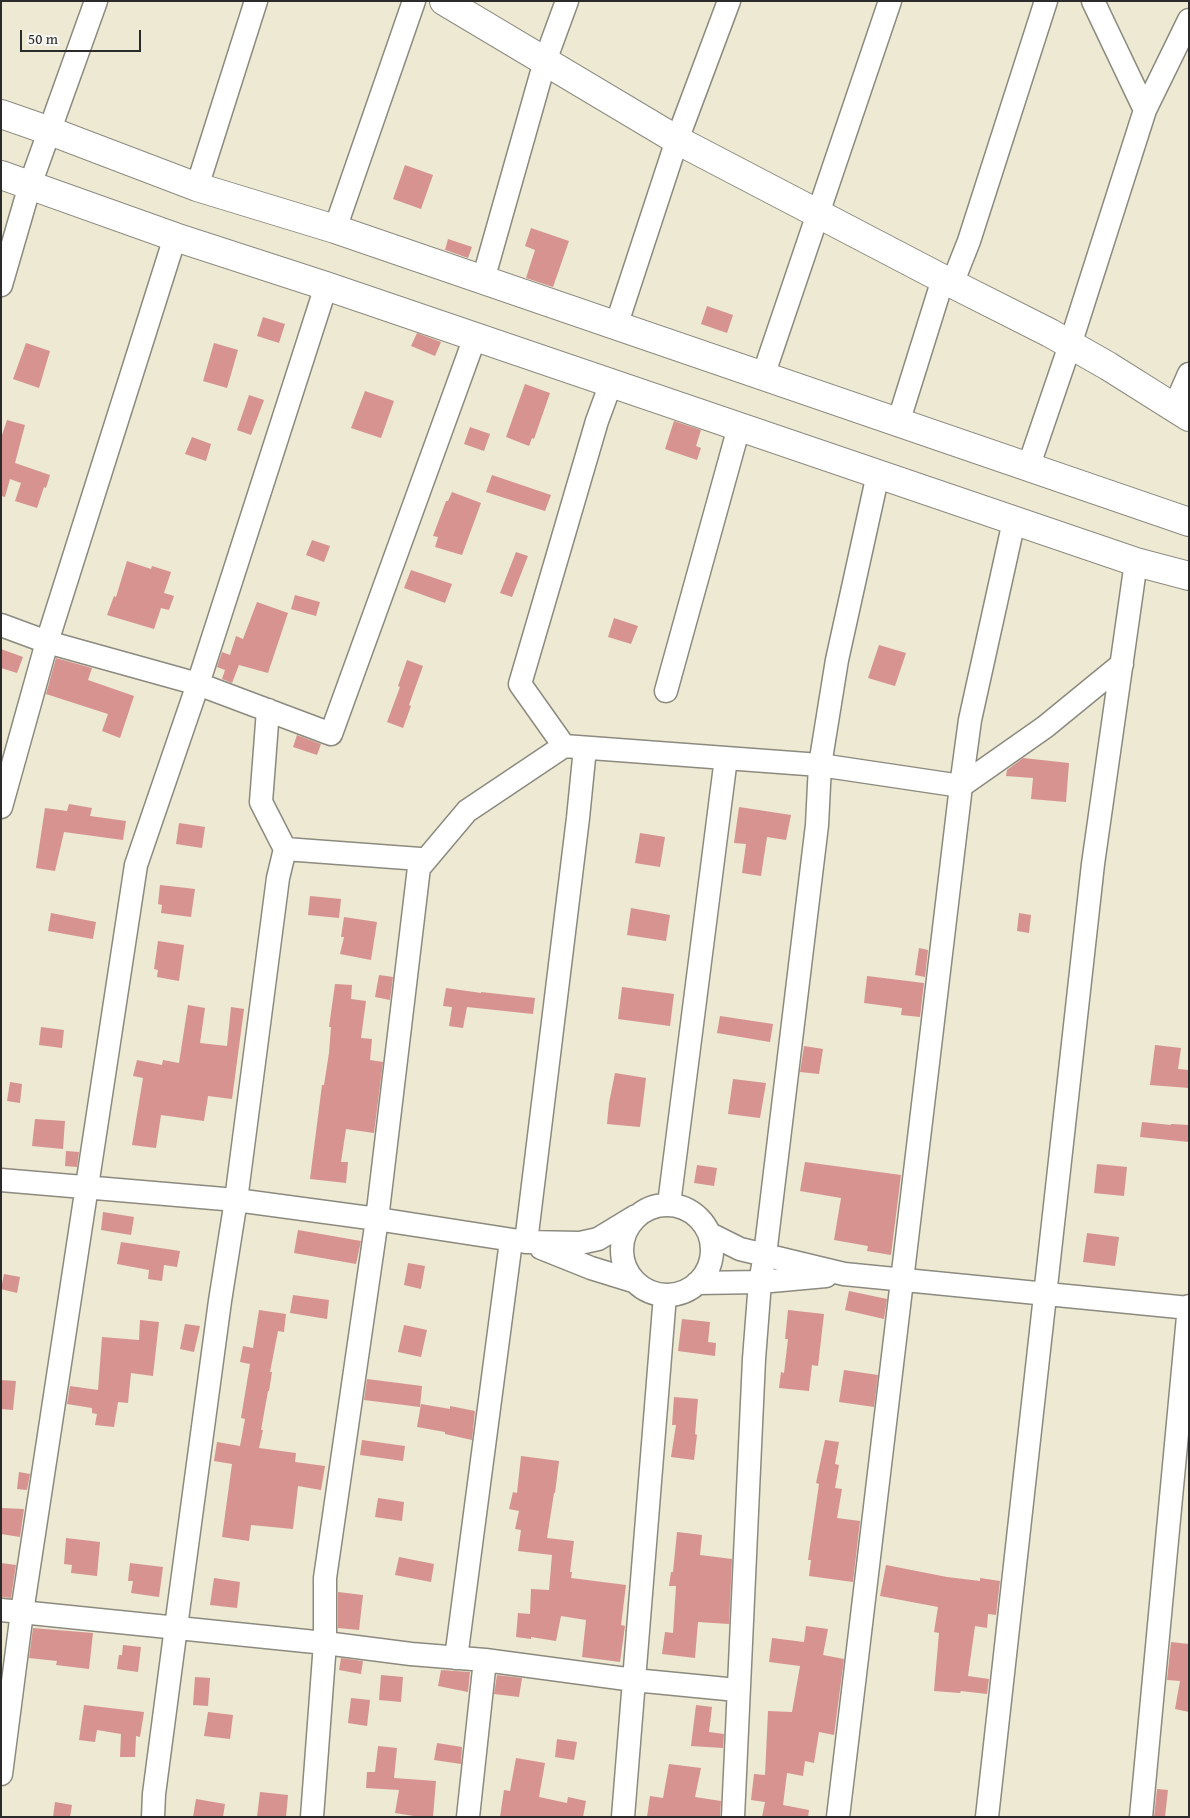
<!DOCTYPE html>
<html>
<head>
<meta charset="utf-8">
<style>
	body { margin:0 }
	#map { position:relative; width:1190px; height:1818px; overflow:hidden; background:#ede9d3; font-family:"Gentium Book Plus",serif }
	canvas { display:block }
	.frame { position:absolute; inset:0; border:2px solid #2b2b2b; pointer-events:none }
	.scale { position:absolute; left:20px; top:30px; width:121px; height:22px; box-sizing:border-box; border:2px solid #2b2b2b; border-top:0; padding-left:6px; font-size:15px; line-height:18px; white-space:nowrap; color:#2b2b2b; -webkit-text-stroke:4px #f6f6f2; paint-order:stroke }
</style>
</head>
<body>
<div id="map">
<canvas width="1190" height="1818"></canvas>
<div class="frame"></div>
<div class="scale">50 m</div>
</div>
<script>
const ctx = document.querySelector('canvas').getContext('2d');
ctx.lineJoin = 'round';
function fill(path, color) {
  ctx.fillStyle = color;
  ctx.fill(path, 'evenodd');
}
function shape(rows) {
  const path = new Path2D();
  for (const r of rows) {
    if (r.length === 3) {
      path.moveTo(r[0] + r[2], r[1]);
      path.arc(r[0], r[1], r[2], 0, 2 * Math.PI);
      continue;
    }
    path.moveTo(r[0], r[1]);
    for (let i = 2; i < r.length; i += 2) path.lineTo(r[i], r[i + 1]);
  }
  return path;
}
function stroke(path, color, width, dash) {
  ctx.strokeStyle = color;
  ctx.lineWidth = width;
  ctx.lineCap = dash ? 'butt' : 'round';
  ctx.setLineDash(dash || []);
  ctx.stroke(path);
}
fill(shape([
	[405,165,433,175,421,209,393,199],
	[531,228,569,241,553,287,526,278,535,250,525,246],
	[448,239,472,247,468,258,437,247,445,250],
	[707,306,733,315,727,333,701,324],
	[263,317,285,324,279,343,257,336],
	[417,333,441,342,435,356,411,346],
	[26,343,50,351,39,388,13,379],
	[214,343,238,350,227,388,203,381],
	[525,384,550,393,534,439,532,438,529,446,506,437],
	[365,391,394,401,381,438,351,428],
	[249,395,264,400,251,435,237,430],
	[7,420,25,425,15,463,50,475,46,488,44,487,37,508,15,501,21,483,10,479,5,497,1,496,1,438],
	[674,421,701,430,696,446,701,448,697,460,665,449],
	[470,427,490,434,484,451,464,444],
	[192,437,211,444,206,461,185,454],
	[492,475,551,495,545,511,486,492],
	[452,492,481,503,462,555,435,547,438,537,433,536,446,501,448,501],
	[312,540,330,546,324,562,306,555],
	[516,552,528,556,512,597,500,593],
	[127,561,151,569,152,566,171,572,164,593,174,596,169,610,161,608,154,629,107,615,114,596,116,597],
	[411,570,452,584,445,603,404,588],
	[295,595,320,602,316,616,291,609],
	[257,602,288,613,268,673,239,665,232,683,222,679,225,670,217,667,222,652,230,655,236,636,243,639],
	[614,618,638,626,631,644,608,637],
	[879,645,906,653,895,686,868,678],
	[1,649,23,657,17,673,1,668],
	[56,658,92,668,88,680,134,696,120,738,102,731,108,714,46,694],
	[407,660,423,666,409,705,411,706,403,728,387,722,400,687,398,686],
	[297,735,321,744,317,755,293,747],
	[1023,758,1069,763,1066,802,1031,799,1033,778,1006,776,1007,770],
	[69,804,92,808,90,816,126,821,123,840,64,832,55,871,36,868,45,808,67,811],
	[739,807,791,815,786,840,767,837,761,876,742,873,746,844,734,843],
	[179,823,205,827,202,848,176,844],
	[640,833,665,837,660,867,635,863],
	[160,885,195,889,191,917,161,913,162,905,158,904],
	[310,896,341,899,339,918,308,915],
	[631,908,670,915,666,941,627,935],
	[51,913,96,922,93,939,48,931],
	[1019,913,1031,915,1029,933,1017,931],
	[344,917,377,922,371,960,340,954,344,937,341,937],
	[158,941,184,945,179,981,157,977,158,970,154,969],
	[919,948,928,950,925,977,915,975],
	[379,975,393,977,390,1000,375,997],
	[867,976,924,983,920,1017,901,1015,902,1008,864,1003],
	[335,984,352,985,351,999,366,1001,361,1038,372,1039,370,1060,383,1062,374,1133,346,1129,341,1162,348,1162,346,1183,310,1179,322,1085,324,1085,329,1053,331,1027,329,1027],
	[622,987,674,994,670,1026,618,1019],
	[446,988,481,993,481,992,535,998,533,1014,467,1007,463,1028,449,1026,452,1007,443,1006],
	[188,1005,205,1008,200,1043,227,1046,231,1007,244,1009,232,1099,208,1096,204,1121,161,1115,156,1148,132,1145,143,1078,133,1076,137,1060,162,1065,163,1060,179,1063],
	[720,1016,773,1024,770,1042,717,1033],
	[41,1027,64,1030,62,1048,39,1045],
	[1155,1045,1181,1048,1178,1069,1189,1070,1189,1088,1150,1085],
	[804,1046,823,1049,819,1074,800,1072],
	[615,1073,646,1078,640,1127,607,1124,609,1103],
	[733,1079,766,1083,760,1118,728,1114],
	[10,1082,22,1084,20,1103,7,1101],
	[35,1119,65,1121,63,1149,32,1146],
	[1142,1122,1171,1125,1171,1124,1189,1125,1189,1142,1140,1137],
	[66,1151,79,1152,77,1167,65,1166],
	[805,1162,901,1175,891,1255,867,1251,868,1246,834,1240,841,1198,800,1191],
	[1097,1164,1127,1167,1124,1196,1094,1193],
	[697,1165,717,1168,714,1186,694,1183],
	[103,1212,134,1217,131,1235,101,1230],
	[298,1230,361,1241,356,1264,294,1253],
	[1087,1233,1119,1237,1115,1266,1083,1262],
	[121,1242,180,1251,177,1267,164,1265,162,1281,148,1279,149,1270,117,1264],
	[408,1263,425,1266,421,1289,404,1285],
	[4,1274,20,1277,17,1293,1,1289],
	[849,1291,887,1299,884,1319,845,1310],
	[293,1295,329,1300,327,1319,290,1313],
	[259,1310,286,1314,284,1332,278,1331,270,1372,272,1372,269,1391,268,1391,261,1430,263,1430,259,1448,296,1453,295,1462,325,1466,321,1490,298,1486,293,1529,251,1525,249,1541,222,1537,232,1464,214,1461,217,1442,240,1446,245,1419,241,1418,250,1364,240,1362,243,1346,253,1348],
	[788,1310,824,1314,818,1366,812,1365,809,1391,779,1388,781,1372,784,1373,788,1339,785,1339],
	[682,1319,710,1322,708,1342,716,1343,715,1356,678,1351],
	[140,1320,159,1322,153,1376,131,1373,128,1403,118,1402,114,1427,95,1425,97,1414,92,1413,92,1408,67,1404,70,1386,98,1390,102,1337,139,1340],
	[185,1324,200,1326,194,1352,180,1349],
	[404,1325,427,1330,421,1357,398,1352],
	[844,1370,878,1375,874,1407,839,1402],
	[367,1379,422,1386,420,1407,364,1400],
	[1,1380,16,1381,13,1410,1,1409],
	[674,1397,698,1399,695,1434,697,1435,694,1460,671,1457,676,1425,672,1425],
	[421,1404,450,1409,450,1406,475,1411,472,1440,445,1434,445,1432,417,1427],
	[362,1440,405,1446,403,1461,360,1455],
	[825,1440,839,1442,835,1464,839,1465,835,1488,842,1489,837,1518,860,1521,853,1582,809,1576,811,1560,808,1560,819,1484,816,1483],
	[521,1456,559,1461,555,1493,554,1493,547,1538,574,1541,570,1572,572,1572,571,1578,626,1585,621,1625,625,1626,620,1662,582,1657,586,1620,561,1616,556,1641,531,1637,531,1639,516,1637,518,1613,530,1614,531,1589,549,1590,552,1555,518,1551,521,1530,515,1529,519,1511,509,1509,513,1492,517,1493],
	[19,1472,30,1474,27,1490,17,1489],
	[378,1498,404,1502,402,1521,375,1517],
	[2,1508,24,1509,20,1537,1,1534],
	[677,1532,702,1535,700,1555,732,1559,729,1624,698,1622,695,1658,662,1654,665,1632,673,1633,676,1586,669,1586,671,1572,673,1572],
	[66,1538,100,1542,97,1576,71,1573,72,1565,64,1564],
	[399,1557,434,1564,431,1582,395,1575],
	[1,1563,16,1565,11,1598,1,1597],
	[130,1563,163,1567,159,1597,131,1593,133,1581,128,1581],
	[886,1565,947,1577,980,1581,980,1578,1000,1581,996,1615,988,1614,987,1628,975,1626,968,1676,989,1679,987,1694,961,1691,960,1693,934,1691,939,1633,934,1632,938,1607,880,1596],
	[214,1578,240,1582,237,1608,210,1605],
	[338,1592,363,1595,359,1630,338,1628],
	[806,1626,828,1629,823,1655,844,1659,834,1735,819,1732,814,1763,805,1761,803,1776,787,1773,783,1805,809,1810,808,1817,762,1817,765,1802,751,1800,754,1774,765,1775,768,1711,792,1712,800,1666,769,1662,772,1638,804,1642],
	[33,1628,93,1633,89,1669,56,1665,57,1661,29,1658],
	[1171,1642,1189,1644,1189,1712,1175,1709,1180,1681,1167,1680],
	[123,1645,141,1647,138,1672,117,1669,119,1655,122,1655],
	[341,1658,363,1661,361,1674,339,1670],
	[441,1670,470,1672,468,1692,438,1686],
	[381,1675,403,1677,401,1702,379,1700],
	[497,1675,522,1678,519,1697,494,1694],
	[195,1677,210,1678,208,1706,193,1705],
	[351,1698,370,1700,367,1726,348,1723],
	[84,1705,144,1712,140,1737,136,1736,135,1757,120,1757,121,1734,97,1730,95,1742,79,1740],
	[696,1705,712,1707,709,1732,724,1734,723,1748,691,1746],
	[208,1712,233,1715,230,1739,204,1736],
	[557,1739,577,1742,574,1760,555,1757],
	[437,1743,462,1747,461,1764,434,1760],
	[378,1746,397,1748,394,1778,436,1781,433,1817,420,1817,395,1813,399,1790,366,1788,367,1772,375,1772],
	[516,1758,545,1763,539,1797,567,1803,568,1797,586,1801,583,1817,500,1817,504,1790,510,1791],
	[669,1764,701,1768,695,1797,721,1801,720,1817,647,1817,650,1796,663,1798],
	[1157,1789,1168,1790,1165,1817,1154,1817],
	[260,1792,288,1795,286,1817,257,1817],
	[196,1799,225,1804,223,1817,193,1817],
	[55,1802,72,1805,70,1817,53,1817]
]), '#d6938f');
const minor = shape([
	[1093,1,1145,110],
	[197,187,256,1],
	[335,229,414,1],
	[175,237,47,642,198,684,331,734,475,337],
	[483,280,545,61,567,1],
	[952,284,969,241,1046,1],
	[1,285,30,185,96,1],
	[616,326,677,140,729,1],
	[763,376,890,1],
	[1174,408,1189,374],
	[898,423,943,279],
	[1028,468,1070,345,1145,110,1189,20],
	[1,625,47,642,1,807],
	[666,691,739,427],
	[268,710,261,802,285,849,420,859,377,1219,325,1578,325,1643,312,1817],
	[564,746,520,684,597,421,611,383],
	[419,868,467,811,564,746,820,765,961,786,1045,727,1122,664],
	[1,1180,236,1200,377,1219,526,1242,580,1243,598,1239,636,1216],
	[669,1204,726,758],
	[667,1250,45],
	[710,1234,740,1249,844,1274,1189,1308],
	[526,1242,578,818,585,748],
	[541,1248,591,1268,633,1281],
	[697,1283,760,1282,826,1276],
	[1,1610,325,1643,411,1654,485,1660,634,1680,737,1690],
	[456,1658,511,1241],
	[1,1774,22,1612,136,865,198,684,326,286],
	[153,1817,154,1794,176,1627,220,1301,236,1200,278,878,285,849],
	[468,1817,485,1660],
	[623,1817,665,1295],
	[733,1817,754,1359,760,1282,765,1255,817,825,820,765,837,660,878,474],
	[838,1817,961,786,970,720,1014,521],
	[987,1817,1093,864,1136,562],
	[1141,1817,1189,1306]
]);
const major = shape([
	[444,1,677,140,943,279,1050,333,1108,366,1189,417],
	[1,114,50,131,197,187,335,229,1189,522],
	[1,175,175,237,326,286,1136,562,1189,576]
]);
stroke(minor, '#8c8a7f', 25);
stroke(major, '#8c8a7f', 30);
stroke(minor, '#fff', 22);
stroke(major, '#fff', 28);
</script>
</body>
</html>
